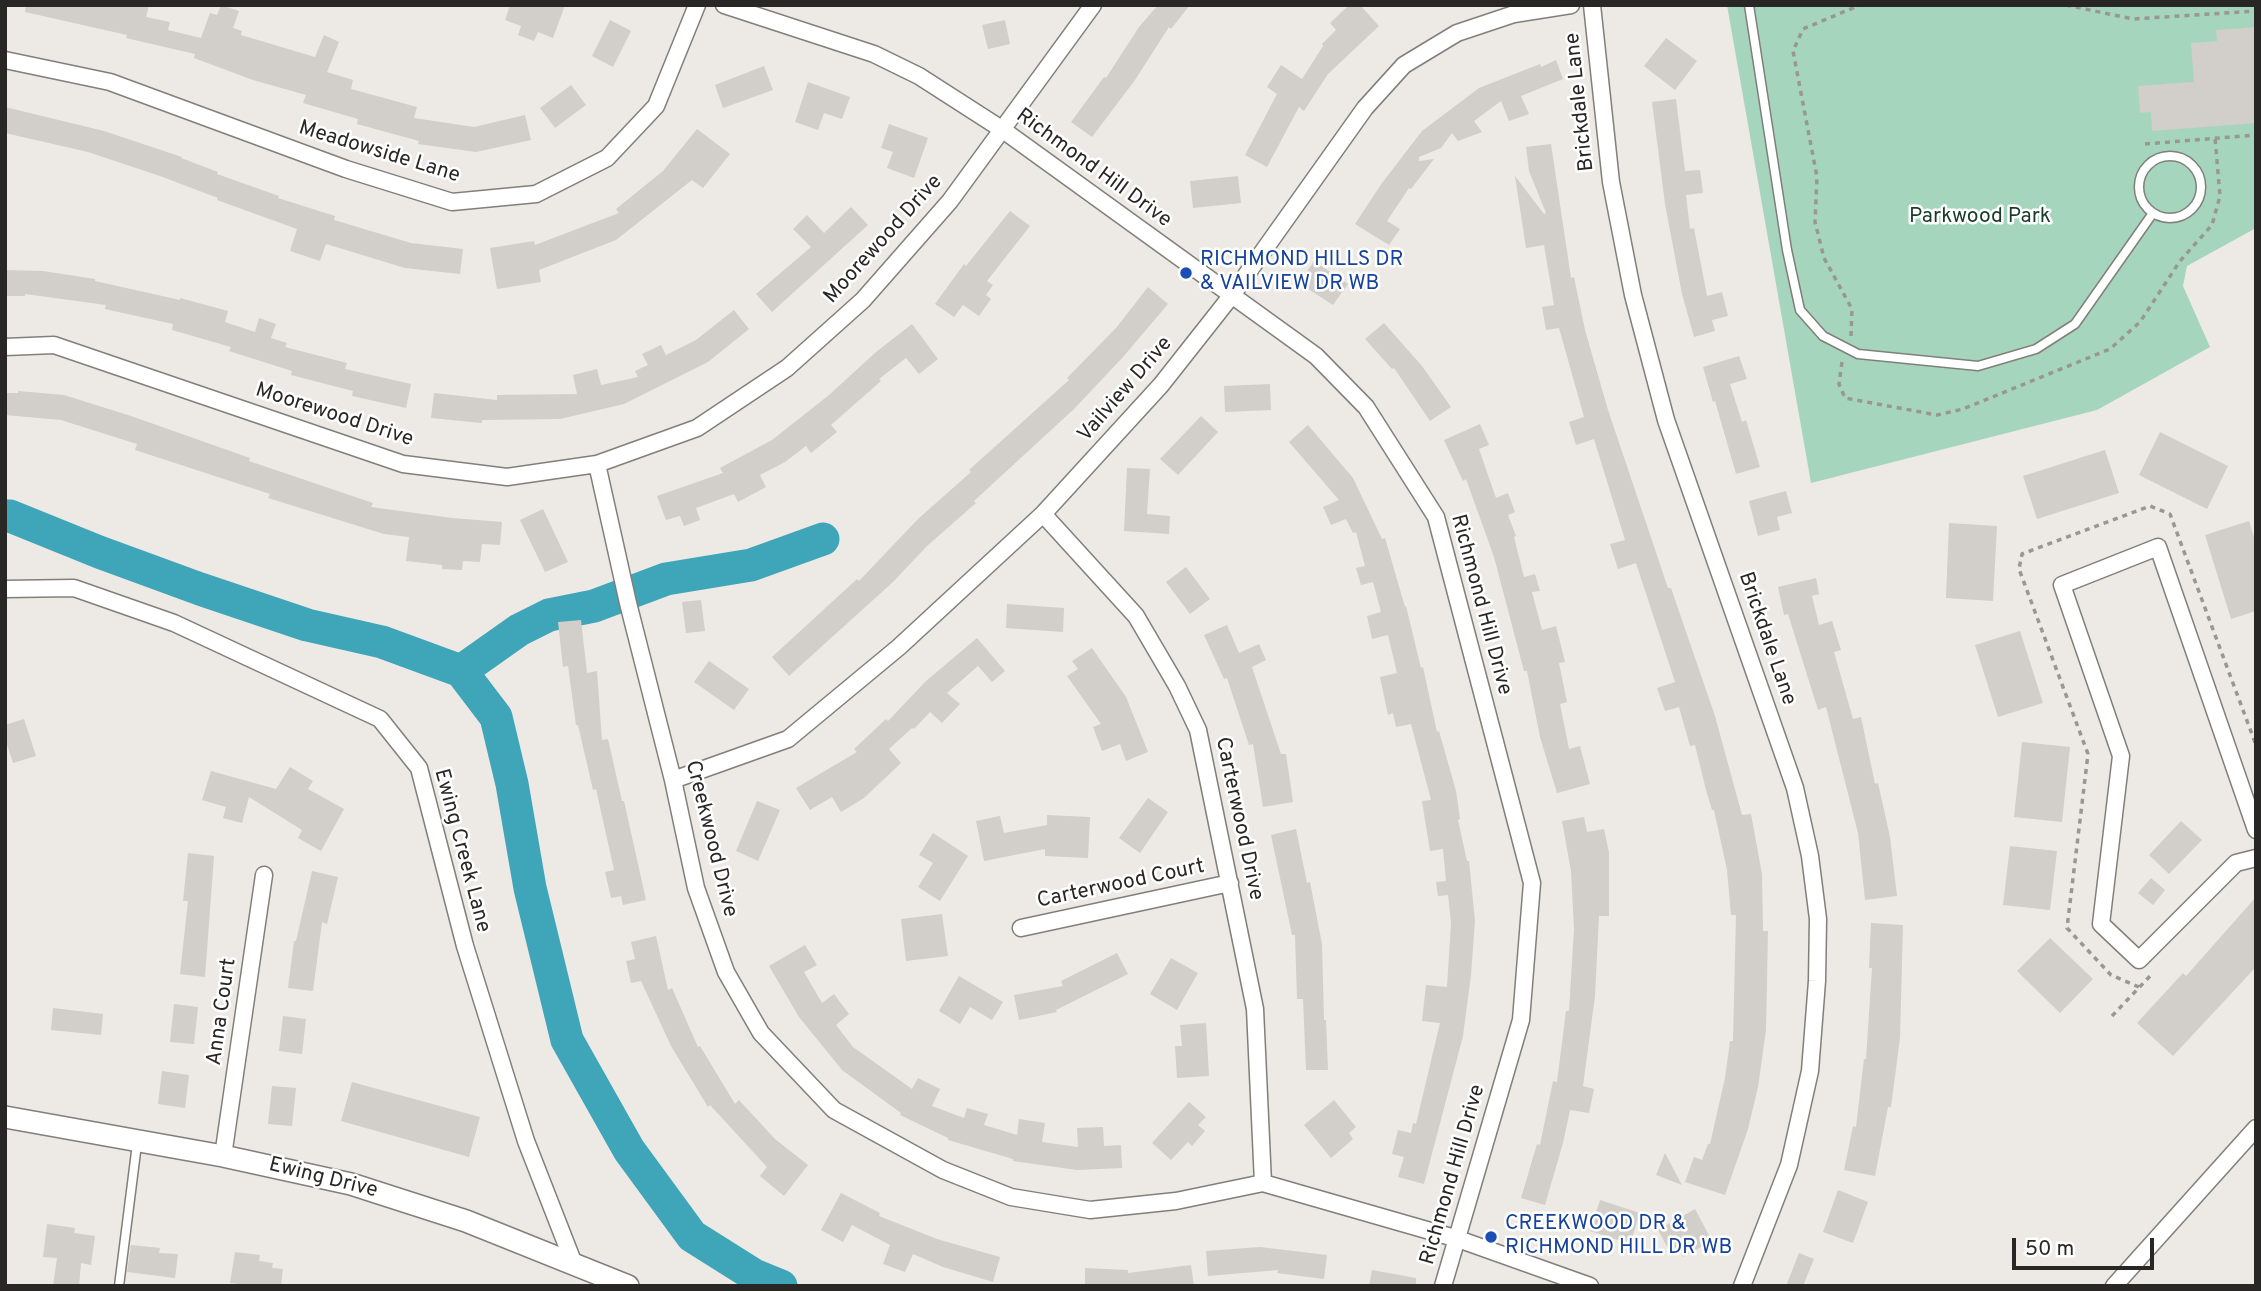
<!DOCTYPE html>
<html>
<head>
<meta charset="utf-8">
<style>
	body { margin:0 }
	#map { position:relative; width:2261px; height:1291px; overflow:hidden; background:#ede9e4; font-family:Overpass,sans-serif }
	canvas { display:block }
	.frame { position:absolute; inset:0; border:7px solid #282725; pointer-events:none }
	.scale { position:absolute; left:2012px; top:1238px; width:142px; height:32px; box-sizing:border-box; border:4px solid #282725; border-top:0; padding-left:9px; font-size:21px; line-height:24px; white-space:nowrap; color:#282725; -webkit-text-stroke:5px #fff; paint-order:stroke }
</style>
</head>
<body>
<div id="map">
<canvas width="2261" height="1291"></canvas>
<div class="frame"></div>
<div class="scale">50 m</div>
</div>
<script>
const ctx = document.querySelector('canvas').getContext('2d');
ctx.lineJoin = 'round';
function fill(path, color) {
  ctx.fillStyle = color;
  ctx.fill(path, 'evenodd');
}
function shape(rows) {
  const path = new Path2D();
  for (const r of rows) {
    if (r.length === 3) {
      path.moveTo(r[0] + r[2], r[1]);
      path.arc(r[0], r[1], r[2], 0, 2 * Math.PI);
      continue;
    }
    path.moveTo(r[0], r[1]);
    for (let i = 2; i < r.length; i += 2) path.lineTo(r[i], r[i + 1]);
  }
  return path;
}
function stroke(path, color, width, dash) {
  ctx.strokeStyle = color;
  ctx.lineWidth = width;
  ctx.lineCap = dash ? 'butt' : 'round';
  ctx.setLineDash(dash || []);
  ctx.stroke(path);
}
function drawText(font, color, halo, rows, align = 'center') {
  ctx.font = font + ' Overpass,sans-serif';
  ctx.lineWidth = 5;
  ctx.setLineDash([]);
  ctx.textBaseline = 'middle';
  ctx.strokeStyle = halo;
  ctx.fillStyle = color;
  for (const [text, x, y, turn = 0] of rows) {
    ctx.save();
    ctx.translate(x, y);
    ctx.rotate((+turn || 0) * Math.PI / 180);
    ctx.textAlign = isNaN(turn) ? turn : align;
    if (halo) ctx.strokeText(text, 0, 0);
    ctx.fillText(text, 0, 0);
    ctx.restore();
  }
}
fill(shape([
	[1727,5,2256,5,2256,228,2187,266,2183,286,2210,347,2097,410,1811,483]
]), '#a6d5bd');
stroke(shape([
	[5,516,10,516,99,552,200,589,307,625,382,642,461,671,496,717,512,784,530,888,567,1040,629,1150,692,1236,754,1275,781,1286],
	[461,671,519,630,549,615,594,606,666,579,751,565,823,539]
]), '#3fa5b9', 33);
fill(shape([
	[26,5,149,5,146,17,170,22,168,30,201,38,210,13,217,15,221,5,239,11,233,28,242,31,241,35,315,57,324,35,339,42,327,72,353,80,351,89,417,107,414,118,474,127,525,115,531,140,476,152,418,144,419,141,357,124,358,119,303,103,306,95,253,80,194,58,195,54,126,38,127,35,25,12],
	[510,5,565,5,553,38,538,32,534,41,518,35,521,26,505,20],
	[1158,5,1190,5,1171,29,1169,27,1135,80,1092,137,1071,122,1104,77,1106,78,1139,27],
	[1349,5,1360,5,1379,26,1328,74,1304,111,1299,107,1267,167,1245,155,1277,94,1267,87,1281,65,1302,79,1323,46,1322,44,1336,30,1330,23],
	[610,20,631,31,613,67,592,56],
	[1005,20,1010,44,988,49,982,25],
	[2256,27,2256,123,2152,131,2151,112,2140,113,2138,86,2194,82,2191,43,2217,41,2216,30],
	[1666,38,1697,61,1675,90,1644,66],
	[1556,60,1563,79,1521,96,1529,114,1509,121,1501,101,1474,121,1482,132,1458,141,1452,133,1441,148,1419,157,1419,161,1434,159,1411,189,1409,188,1387,221,1400,229,1389,245,1355,224,1382,183,1422,131,1479,88,1540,64,1541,67],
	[764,66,773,90,723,108,715,85],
	[808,82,850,97,842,119,824,113,818,130,795,122],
	[571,85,586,105,555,128,540,108],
	[1676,99,1685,171,1700,170,1703,193,1686,195,1690,229,1694,228,1707,296,1722,292,1728,316,1712,320,1715,331,1694,337,1682,294,1665,204,1652,102],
	[5,107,104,131,182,157,181,158,218,172,217,174,279,196,278,198,335,216,334,220,411,243,463,249,460,274,405,268,326,244,320,261,290,251,297,229,217,200,218,198,160,176,88,152,5,133],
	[889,124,928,138,914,178,887,168,893,152,881,148],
	[697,129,730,154,703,188,692,180,616,240,539,270,541,282,497,289,490,248,534,241,535,245,619,213,616,209,663,171],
	[1551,144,1571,278,1574,277,1585,330,1608,410,1668,588,1671,588,1715,716,1742,815,1751,814,1762,874,1763,931,1768,931,1766,1030,1758,1087,1748,1129,1725,1195,1685,1182,1694,1157,1702,1160,1708,1144,1710,1144,1725,1078,1730,1041,1733,1041,1736,915,1731,915,1727,870,1714,810,1712,810,1706,790,1695,745,1690,746,1679,707,1665,711,1657,688,1675,682,1636,563,1618,569,1610,544,1625,540,1594,439,1576,445,1569,422,1584,417,1559,328,1546,330,1542,307,1554,305,1544,245,1526,248,1515,176,1544,214,1546,213,1529,171,1526,147],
	[1238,176,1241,203,1193,208,1190,181],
	[851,207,868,225,772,312,756,294,811,247,793,229,807,215,824,233],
	[1010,211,1030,226,987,281,993,285,986,295,991,299,979,316,963,305,954,317,935,304,964,264,966,266],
	[1314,261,1348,284,1333,305,1299,283],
	[5,270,43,271,95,279,95,281,180,300,180,298,228,311,225,322,255,332,259,318,276,324,271,338,287,343,285,347,347,363,345,369,411,384,406,408,352,396,353,391,291,375,292,371,229,351,231,347,172,330,173,324,105,309,106,305,25,294,25,296,5,296],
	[1148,287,1168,304,1123,357,1074,409,974,501,976,503,927,546,893,582,789,676,772,657,857,579,859,581,918,519,971,472,969,470,1069,380,1067,378,1116,328],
	[734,310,749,329,708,362,624,404,560,419,482,420,482,423,431,418,434,393,497,400,497,395,577,394,573,375,597,369,601,385,638,377,635,371,648,365,642,354,661,345,666,355,696,340],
	[1384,323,1422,366,1451,407,1430,421,1394,368,1392,369,1365,339],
	[912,324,938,359,919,374,906,358,879,379,881,381,831,425,837,432,811,453,806,446,785,462,760,475,766,487,738,502,734,494,696,508,700,520,684,526,680,516,666,520,657,496,723,473,720,468,772,440,829,395,876,352],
	[1739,356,1747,379,1730,384,1742,422,1746,420,1760,467,1736,474,1715,401,1713,402,1703,367],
	[1270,384,1271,410,1225,412,1224,386],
	[18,391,64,395,131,416,250,458,249,461,373,503,371,507,452,518,502,522,500,545,482,544,480,562,463,561,462,570,442,569,442,565,406,561,409,537,384,534,268,498,270,494,135,450,137,444,61,420,5,415,5,393,18,393],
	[1201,416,1218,432,1178,475,1160,459],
	[1480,424,1489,445,1479,449,1496,498,1508,493,1515,512,1508,515,1516,536,1514,537,1524,577,1535,574,1540,591,1532,592,1542,630,1556,626,1565,662,1559,663,1567,702,1560,704,1569,749,1580,746,1590,784,1557,793,1540,737,1527,671,1524,671,1494,557,1466,479,1463,481,1444,440],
	[1308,425,1353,478,1382,539,1385,538,1405,607,1406,606,1421,668,1423,667,1437,732,1439,731,1456,791,1460,819,1458,820,1467,861,1469,861,1475,921,1471,975,1463,1036,1424,1184,1398,1177,1404,1157,1392,1154,1398,1130,1411,1133,1413,1123,1416,1124,1440,1023,1422,1021,1426,985,1447,987,1451,923,1448,895,1438,896,1436,882,1446,881,1443,849,1430,851,1422,801,1431,800,1411,724,1396,727,1393,713,1388,715,1380,677,1397,673,1388,635,1372,639,1367,616,1381,612,1373,582,1361,585,1356,568,1365,566,1356,532,1353,533,1346,519,1331,525,1323,507,1339,500,1289,442],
	[2160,432,2228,466,2207,509,2139,475],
	[2105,450,2119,493,2037,519,2023,476],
	[1127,468,1150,469,1147,514,1170,516,1169,534,1124,531],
	[1786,491,1792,513,1777,517,1780,530,1758,536,1749,501],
	[543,509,568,562,545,572,520,520],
	[2249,521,2256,544,2256,611,2231,619,2205,535],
	[1949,523,1997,526,1993,601,1946,598],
	[1186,567,1210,599,1190,614,1166,582],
	[1816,578,1819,594,1812,596,1819,625,1832,621,1841,650,1834,652,1853,719,1861,717,1875,784,1878,783,1890,837,1897,896,1865,900,1858,833,1826,707,1818,710,1788,614,1784,615,1778,587],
	[701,600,705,631,686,633,682,602],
	[1007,604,1064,608,1063,632,1006,628],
	[581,620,587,673,597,671,602,740,608,739,622,801,624,801,646,900,623,905,621,896,611,898,605,872,614,870,596,789,593,790,578,725,576,725,568,666,563,667,558,622],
	[1227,625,1239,653,1259,644,1266,660,1252,667,1281,754,1286,754,1293,802,1263,807,1253,744,1249,745,1227,678,1224,679,1204,635],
	[2020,631,2043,703,1998,717,1975,645],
	[977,638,1005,671,992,682,978,666,947,693,960,704,942,723,930,712,914,729,912,728,889,749,901,763,864,798,841,812,832,797,810,810,796,788,857,752,854,749,886,719,888,721,926,681],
	[1092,648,1126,697,1148,752,1126,761,1120,744,1102,751,1093,727,1101,724,1067,676,1078,669,1072,661],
	[709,661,749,689,734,710,694,682],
	[24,719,36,756,13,763,5,738,5,725],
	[2022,742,2070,747,2062,822,2014,817],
	[290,767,313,781,308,789,344,809,321,851,298,838,302,830,249,797,242,823,223,818,226,807,202,800,211,771,276,789],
	[1148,798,1168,812,1140,853,1119,838],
	[757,801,780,810,758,861,736,851],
	[1047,815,1090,817,1088,858,1045,856,1045,849,984,861,976,821,1000,816,1004,833,1047,825],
	[1584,817,1587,832,1604,829,1609,853,1609,916,1599,916,1595,996,1583,1086,1594,1089,1589,1113,1570,1110,1563,1143,1545,1205,1521,1198,1537,1144,1540,1145,1553,1081,1557,1082,1566,1011,1569,1011,1574,929,1571,871,1562,821],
	[2181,821,2202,840,2169,874,2149,855],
	[1296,829,1307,883,1310,882,1322,944,1324,1020,1326,1020,1328,1070,1306,1070,1303,999,1297,999,1295,935,1292,935,1271,835],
	[933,833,968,856,940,901,918,887,933,863,919,855],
	[2010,846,2057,851,2050,910,2003,905],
	[188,853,214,856,205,977,180,974,188,901,183,901],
	[312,871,338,877,327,924,322,922,313,991,288,988,294,941,296,941],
	[2151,878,2165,890,2153,905,2138,893],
	[2256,897,2256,967,2173,1056,2137,1023,2183,973,2186,976],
	[942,914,948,956,906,961,901,919],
	[1871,923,1903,925,1900,1038,1891,1107,1888,1107,1875,1176,1844,1170,1853,1126,1856,1127,1864,1059,1866,1059,1872,968,1869,968],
	[656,936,668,990,672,988,698,1047,700,1046,735,1104,739,1100,775,1139,808,1165,784,1196,760,1176,767,1167,710,1105,708,1107,671,1046,641,981,631,983,626,961,635,959,631,942],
	[2050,938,2093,979,2060,1013,2017,971],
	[805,945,817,965,804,972,822,1003,834,994,849,1014,836,1025,853,1047,912,1089,918,1078,940,1089,932,1106,964,1118,967,1108,988,1114,984,1125,1017,1135,1019,1119,1045,1123,1042,1142,1078,1147,1077,1128,1103,1127,1104,1146,1121,1145,1122,1168,1077,1170,1013,1161,1013,1159,948,1140,948,1138,900,1115,901,1113,842,1070,799,1017,769,966],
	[1117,953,1128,974,1056,1010,1057,1012,1019,1020,1014,995,1063,986,1061,981],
	[1171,958,1198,973,1177,1010,1150,994],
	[959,976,1003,1002,992,1020,970,1007,960,1024,939,1011],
	[174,1004,198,1007,194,1044,170,1042],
	[53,1008,103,1014,101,1035,51,1030],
	[283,1016,306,1019,302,1054,279,1051],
	[1206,1023,1209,1076,1177,1078,1175,1046,1182,1046,1180,1025],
	[162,1071,189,1075,185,1108,158,1104],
	[352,1082,480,1117,469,1157,341,1121],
	[272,1086,296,1088,292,1126,268,1124],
	[1334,1100,1356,1127,1349,1133,1353,1139,1331,1158,1304,1125],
	[1189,1102,1206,1117,1198,1125,1205,1131,1192,1146,1188,1142,1171,1160,1152,1143],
	[1665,1153,1682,1185,1656,1175],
	[1838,1190,1868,1202,1853,1243,1823,1232],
	[841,1193,880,1213,879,1216,937,1239,1000,1257,993,1282,943,1267,913,1254,905,1272,883,1264,890,1245,852,1225,843,1242,821,1230],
	[1600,1200,1640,1213,1630,1244,1590,1231],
	[1695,1209,1712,1241,1683,1257,1681,1252,1672,1256,1658,1230],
	[47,1224,75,1228,74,1233,95,1236,91,1265,81,1263,79,1286,53,1286,57,1258,43,1257],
	[131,1245,160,1248,159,1253,178,1254,175,1278,127,1272],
	[1260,1247,1327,1255,1324,1279,1277,1273,1278,1270,1208,1276,1206,1251],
	[235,1252,260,1255,259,1261,273,1263,272,1268,283,1269,281,1286,239,1286,239,1284,230,1283],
	[1799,1253,1814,1259,1803,1286,1786,1286],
	[1191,1265,1194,1286,1085,1286,1085,1268,1128,1270,1128,1273],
	[1372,1270,1416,1278,1416,1286,1369,1286]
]), '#d2cec9');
const lane = shape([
	[1749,5,1787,250,1800,310,1823,336,1858,354,1978,366,2036,349,2075,324,2153,213],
	[2170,187,31],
	[119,1286,137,1144]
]);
const street = shape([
	[724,5,874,54,919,76,1003,130,1316,356,1366,407,1436,517,1532,883,1521,1020,1443,1286],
	[1592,5,1611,182,1633,295,1666,420,1795,788,1810,856,1818,919,1817,981,1810,1071,1789,1165,1742,1286],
	[5,60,110,82,346,169,452,202,536,194,607,158,656,106,697,5],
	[5,347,54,345,403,464,507,477,597,464,697,428,787,368,863,300,950,201,1093,5],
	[597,464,628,603,673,780,696,888,726,972,761,1033,834,1110,943,1170,1011,1197,1090,1210,1176,1201,1263,1183,1458,1239,1590,1286],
	[1043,514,1136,616,1177,686,1198,730,1255,1009,1263,1183],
	[5,589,74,588,174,623,380,719,419,768,465,946,526,1141,574,1264],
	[673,780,788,739,899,647,1043,514,1161,385,1232,295,1365,108,1404,65,1457,33,1514,14,1571,5],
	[2256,830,2158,547,2062,585,2121,756,2101,924,2139,960,2236,863,2256,858],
	[1021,928,1230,883],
	[223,1156,264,875],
	[2114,1286,2256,1128]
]);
const secondary = shape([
	[5,1117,223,1156,351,1184,466,1221,628,1286]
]);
stroke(lane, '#827f7a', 11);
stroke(street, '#827f7a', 19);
stroke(secondary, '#827f7a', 24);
stroke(shape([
	[2066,5,2133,19,2256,11],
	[2145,144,2256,135],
	[1851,336,1852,309,1824,258,1815,222,1817,177,1793,51,1803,29,1860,5],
	[1842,362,1839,384,1845,398,1937,415,1963,409,2110,349,2140,322,2180,261,2212,225,2220,196,2215,138],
	[2139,987,2111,975,2067,928,2088,754,2019,569,2022,554,2150,506,2170,514,2256,745],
	[2112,1016,2152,974]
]), '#999793', 3.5, [5, 5]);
stroke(lane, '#fff', 8);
stroke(street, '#fff', 16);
stroke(secondary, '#fff', 21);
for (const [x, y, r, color] of [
	[1186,273,7,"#1a4fb4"],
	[1491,1237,7,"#1a4fb4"]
]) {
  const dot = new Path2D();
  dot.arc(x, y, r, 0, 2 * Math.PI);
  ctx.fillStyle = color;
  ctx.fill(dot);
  stroke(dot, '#fff', 2.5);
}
drawText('21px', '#282725', '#fff', [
	["Brickdale Lane",1581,102,-96],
	["Meadowside Lane",379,153,17],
	["Richmond Hill Drive",1093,169,36],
	["Moorewood Drive",884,240,-48],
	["Vailview Drive",1126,390,-49],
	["Moorewood Drive",334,416,18],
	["Richmond Hill Drive",1480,605,75],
	["Brickdale Lane",1766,639,71],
	["Carterwood Drive",1238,819,78],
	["Creekwood Drive",710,839,76],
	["Ewing Creek Lane",461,851,75],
	["Carterwood Court",1121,885,-12],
	["Anna Court",223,1012,-82],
	["Richmond Hill Drive",1454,1175,-74],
	["Ewing Drive",323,1179,14]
]);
drawText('21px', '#183b2b', '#fff', [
	["Parkwood Park",1980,218]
]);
drawText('21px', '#164399', '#fff', [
	["RICHMOND HILLS DR",1200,261],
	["& VAILVIEW DR WB",1200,285],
	["CREEKWOOD DR &",1505,1225],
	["RICHMOND HILL DR WB",1505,1249]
], 'left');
</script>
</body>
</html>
